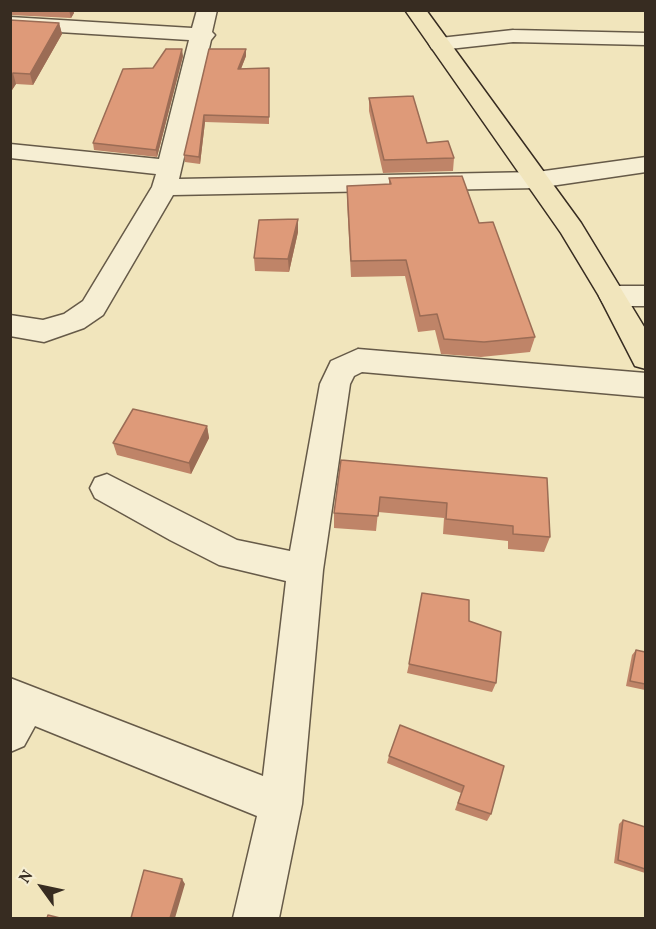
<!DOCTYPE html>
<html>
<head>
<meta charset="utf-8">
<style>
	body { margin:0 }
	#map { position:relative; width:656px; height:929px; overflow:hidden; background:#f1e5bc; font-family:Vollkorn,serif }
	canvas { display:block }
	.frame { position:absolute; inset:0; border:12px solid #372c21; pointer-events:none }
	.north { position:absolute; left:12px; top:857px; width:60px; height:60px; -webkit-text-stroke:4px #f6eed3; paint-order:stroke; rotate:303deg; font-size:16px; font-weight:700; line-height:24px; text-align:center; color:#372c21 }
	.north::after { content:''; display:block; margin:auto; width:21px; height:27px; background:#372c21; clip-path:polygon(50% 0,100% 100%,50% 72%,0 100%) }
</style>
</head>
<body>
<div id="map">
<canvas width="656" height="929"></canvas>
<div class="frame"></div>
<div class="north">N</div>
</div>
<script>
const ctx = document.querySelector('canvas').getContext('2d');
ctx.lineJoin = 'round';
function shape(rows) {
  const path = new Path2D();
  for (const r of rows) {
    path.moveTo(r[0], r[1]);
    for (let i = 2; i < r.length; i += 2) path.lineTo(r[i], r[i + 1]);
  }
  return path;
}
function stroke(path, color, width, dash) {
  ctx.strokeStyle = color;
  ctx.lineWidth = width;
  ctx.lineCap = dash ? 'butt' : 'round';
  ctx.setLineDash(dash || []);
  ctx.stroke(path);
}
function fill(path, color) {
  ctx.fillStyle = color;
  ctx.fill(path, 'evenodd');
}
const street = shape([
	[197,10,217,10,212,32,215,35,211,40,179,179,537,172,646,157,646,172,537,188,173,195,103,315,84,328,44,342,10,336,10,315,43,320,64,314,83,301,152,187,156,174,10,158,10,144,159,159,189,40,10,29,10,17,192,28,197,10],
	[513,30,646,33,646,45,513,42,440,50,432,49,429,44,432,39,440,38,513,30],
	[613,286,646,286,646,306,613,306,603,303,599,296,603,289,613,286],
	[358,349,646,373,646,397,362,372,354,376,350,384,323,570,302,804,279,918,233,918,257,816,35,726,24,746,10,752,10,678,263,776,286,581,219,565,170,540,95,498,90,488,95,478,107,474,237,540,290,551,320,384,331,361,358,349]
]);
const highway = shape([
	[405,10,426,10,581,223,646,330,646,369,635,366,599,296,561,233,405,10]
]);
stroke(street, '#665a48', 3);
stroke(highway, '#372c21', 3);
fill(street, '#f6eed3');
fill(highway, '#f1e5bc');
fill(shape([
	[10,10,73,10,74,13,71,18,10,15],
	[10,20,59,23,62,34,33,85,16,84,10,93],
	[209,49,246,49,246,56,241,69,269,68,269,124,205,122,200,164,185,162,184,155],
	[183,56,157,157,94,150,93,143,153,68],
	[369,98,427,143,454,158,453,171,383,173,369,111],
	[389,178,479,223,535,337,530,352,481,357,441,354,435,330,418,332,405,276,351,277,347,201,347,186,389,184],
	[298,219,298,232,289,272,255,271,254,258],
	[207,426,209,438,191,474,117,455,113,443],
	[341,460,550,537,544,552,508,549,508,541,443,534,444,518,378,512,376,531,334,528,334,513],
	[469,621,496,683,492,692,407,673,409,664],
	[636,650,645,652,645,690,626,686,632,655],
	[389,756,504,766,491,814,487,821,455,810,461,793,387,763],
	[623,820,645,827,645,873,614,863,619,824]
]), '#bf8468');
fill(shape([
	[69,10,73,10,74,13,71,18],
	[59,23,62,34,33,85,30,74],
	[182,49,183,56,157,157,156,150],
	[246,49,246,56,238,76,238,69],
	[13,73,16,84,10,93,10,77],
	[204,115,205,122,200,164,199,157],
	[298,219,298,232,289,272,288,259],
	[207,426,209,438,191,474,189,463],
	[182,879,185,884,175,918,170,918]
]), '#9b6c55');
const building = shape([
	[10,20,59,23,30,74,13,73,10,77,10,20],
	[166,49,182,49,156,150,93,143,123,69,153,68,166,49],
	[209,49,246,49,238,69,269,68,269,117,204,115,199,157,184,155,209,49],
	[413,96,427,143,448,141,454,158,384,160,369,98,413,96],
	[462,176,479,223,493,222,535,337,484,342,444,339,437,314,420,316,406,260,351,261,347,186,391,184,389,178,462,176],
	[298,219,288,259,254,258,259,220,298,219],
	[133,409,207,426,189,463,113,443,133,409],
	[341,460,547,478,550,537,513,534,513,526,446,519,447,503,380,497,378,516,334,513,341,460],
	[422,593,469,600,469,621,501,632,496,683,409,664,422,593],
	[636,650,645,652,645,684,630,681,636,650],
	[400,725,504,766,491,814,458,803,464,786,389,756,400,725],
	[623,820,645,827,645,869,618,860,623,820],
	[144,870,182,879,170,918,131,918,144,870],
	[48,915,60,918,47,918,48,915]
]);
fill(building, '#de9a79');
stroke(building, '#9b6c55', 1.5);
</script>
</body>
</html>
